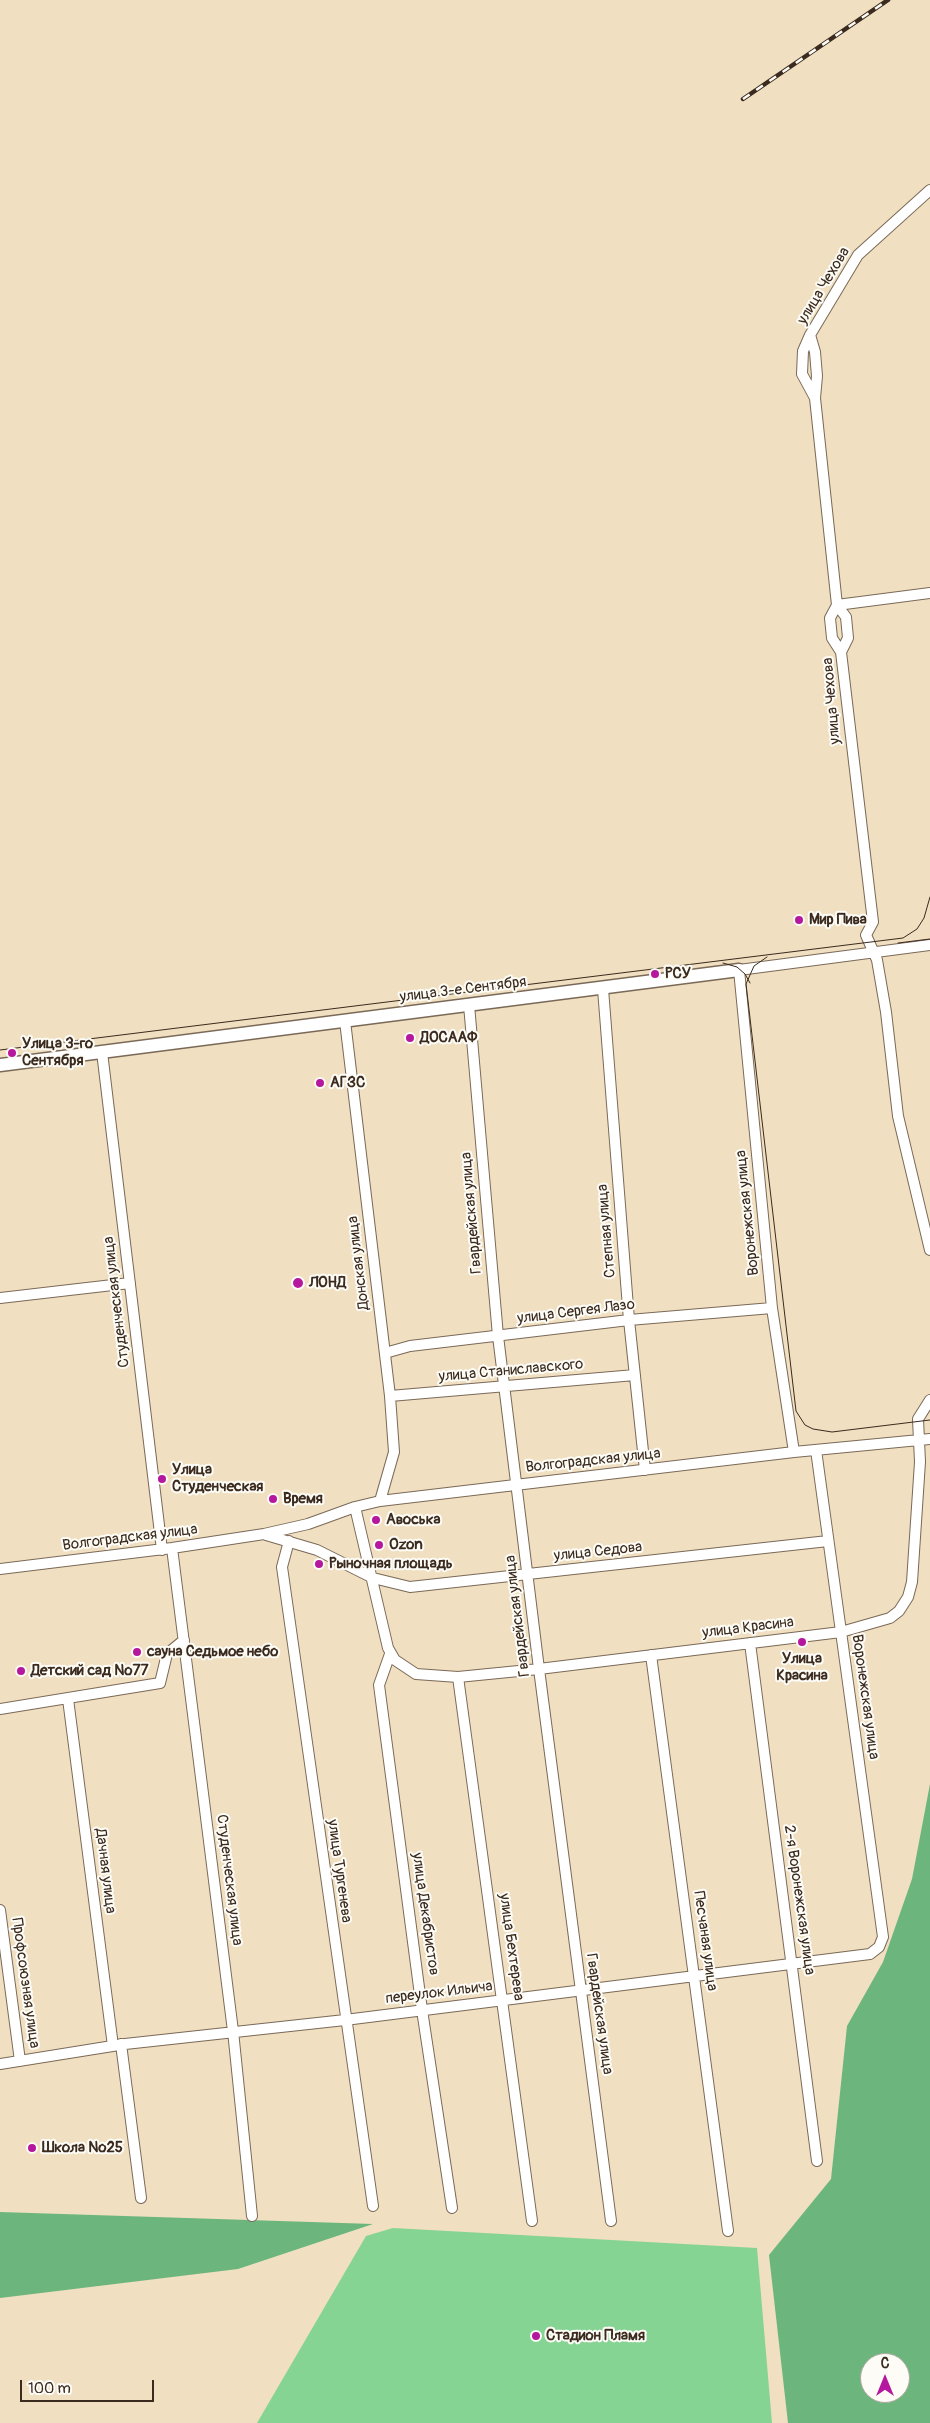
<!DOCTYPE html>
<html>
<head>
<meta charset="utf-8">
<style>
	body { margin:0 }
	#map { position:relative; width:930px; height:2423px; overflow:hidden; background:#f0dfc0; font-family:Pangolin,sans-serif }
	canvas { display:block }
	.north { position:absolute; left:860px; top:2353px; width:50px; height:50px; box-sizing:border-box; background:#fdfcf7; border:1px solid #afa8a0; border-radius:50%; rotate:0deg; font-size:14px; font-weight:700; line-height:20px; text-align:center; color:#3b2a1e }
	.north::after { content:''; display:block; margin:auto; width:18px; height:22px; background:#b5179e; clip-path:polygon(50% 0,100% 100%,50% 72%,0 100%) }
	.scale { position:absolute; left:20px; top:2380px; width:134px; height:22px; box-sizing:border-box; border:2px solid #3b2a1e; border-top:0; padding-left:6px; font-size:15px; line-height:18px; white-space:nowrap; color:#3b2a1e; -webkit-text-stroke:4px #fdfcf7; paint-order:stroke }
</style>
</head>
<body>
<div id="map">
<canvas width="930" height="2423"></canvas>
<div class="north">С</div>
<div class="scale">100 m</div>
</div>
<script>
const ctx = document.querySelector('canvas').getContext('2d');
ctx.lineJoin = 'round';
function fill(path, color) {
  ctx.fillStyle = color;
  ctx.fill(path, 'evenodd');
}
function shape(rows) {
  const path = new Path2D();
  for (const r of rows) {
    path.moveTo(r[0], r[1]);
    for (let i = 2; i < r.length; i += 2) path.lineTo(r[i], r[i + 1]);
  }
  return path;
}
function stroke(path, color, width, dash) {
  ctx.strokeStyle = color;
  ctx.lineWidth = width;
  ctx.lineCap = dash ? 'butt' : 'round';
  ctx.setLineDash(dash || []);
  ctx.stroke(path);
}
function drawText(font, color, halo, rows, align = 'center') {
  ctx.font = font + ' Pangolin,sans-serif';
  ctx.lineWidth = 4;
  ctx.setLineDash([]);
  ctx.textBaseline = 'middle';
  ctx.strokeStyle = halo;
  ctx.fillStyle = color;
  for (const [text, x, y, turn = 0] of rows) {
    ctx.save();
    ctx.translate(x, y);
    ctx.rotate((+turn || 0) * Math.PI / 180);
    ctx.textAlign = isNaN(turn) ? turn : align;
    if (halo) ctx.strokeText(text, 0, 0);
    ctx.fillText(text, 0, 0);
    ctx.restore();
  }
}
fill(shape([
	[393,2228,757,2248,772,2423,257,2423,366,2236]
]), '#86d493');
fill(shape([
	[930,1784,930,2423,788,2423,769,2255,831,2179,847,2026,883,1962,912,1879],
	[870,2363,900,2363,900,2393,870,2393],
	[0,2212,373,2224,238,2269,0,2298]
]), '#6cb67d');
const minor = shape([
	[930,190,858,255,810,335,815,352,817,376,815,398,837,605,846,617,848,638,841,652,873,922,866,935,877,960,886,1012,898,1116,930,1250],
	[810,335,803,351,802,374,815,398],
	[841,652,832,638,830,618,837,605,930,593],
	[603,989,629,1320,645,1470],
	[469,1005,498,1336,539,1669,611,2221],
	[345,1021,390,1396,394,1452,380,1501],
	[102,1052,162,1550],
	[0,1298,130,1283],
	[385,1353,410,1346,629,1320,772,1308],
	[390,1396,635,1375],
	[794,1452,772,1308,739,970,930,945],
	[355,1507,388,1648,395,1660,416,1674,458,1677,539,1669,841,1632,890,1618,899,1611,908,1597,912,1582,920,1462,918,1419,930,1400],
	[266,1535,317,1550,373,1578,410,1587,828,1541],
	[289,1541,282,1567,373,2206],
	[172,1548,233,2031,252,2216],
	[0,1569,172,1548,264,1534,308,1524,355,1507,380,1501,794,1452,930,1439],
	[750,1643,817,2161],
	[390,1654,379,1685,422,2010,452,2208],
	[651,1655,728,2231],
	[458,1677,532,2221],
	[68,1699,113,2046],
	[0,1709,160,1683,167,1654,184,1640],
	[0,1910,20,2061],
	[121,2044,141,2198],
	[0,2064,125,2044,345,2020,870,1954,879,1947,883,1937,816,1450]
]);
const tertiary = shape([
	[0,1065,739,970]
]);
stroke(minor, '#7a6957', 12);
stroke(tertiary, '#7a6957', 15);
stroke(minor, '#fff', 10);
stroke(tertiary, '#fff', 12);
stroke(shape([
	[898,943,930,939],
	[767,957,754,966,746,984,796,1411,805,1425,813,1429,832,1432,930,1420],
	[723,963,737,967,745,974,750,983],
	[0,1050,903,938,917,929,924,918,930,897]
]), '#3b2a1e', 1);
const rail = shape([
	[743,99,888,0]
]);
stroke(rail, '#3b2a1e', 4.5);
stroke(rail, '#fdfcf7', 2.5, [8]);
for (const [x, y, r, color] of [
	[799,920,5,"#b5179e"],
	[655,974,5,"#b5179e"],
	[410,1038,5,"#b5179e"],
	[12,1053,5,"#b5179e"],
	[320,1083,5,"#b5179e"],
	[298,1283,6,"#b5179e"],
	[162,1479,5,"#b5179e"],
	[273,1499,5,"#b5179e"],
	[376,1520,5,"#b5179e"],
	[379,1545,5,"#b5179e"],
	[319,1564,5,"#b5179e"],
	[802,1642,5,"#b5179e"],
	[137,1652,5,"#b5179e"],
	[21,1671,5,"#b5179e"],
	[32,2148,5,"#b5179e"],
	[536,2336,5,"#b5179e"]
]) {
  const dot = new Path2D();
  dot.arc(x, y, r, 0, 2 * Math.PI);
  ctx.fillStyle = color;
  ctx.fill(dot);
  stroke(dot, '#fdfcf7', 2);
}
drawText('15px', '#3b2a1e', '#fdfcf7', [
	["улица Чехова",824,286,-59],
	["улица Чехова",832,701,-95],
	["улица 3-е Сентября",463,990,-7],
	["Гвардейская улица",472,1213,-95],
	["Воронежская улица",748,1213,-96],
	["Степная улица",607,1231,-95],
	["Донская улица",359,1263,-97],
	["Студенческая улица",117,1302,-97],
	["улица Сергея Лазо",576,1312,-7],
	["улица Станиславского",511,1371,-5],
	["Волгоградская улица",593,1461,-6],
	["Волгоградская улица",130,1538,-7],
	["улица Седова",598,1552,-6],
	["Гвардейская улица",518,1616,-97],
	["улица Красина",748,1628,-7],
	["Воронежская улица",865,1697,82],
	["Дачная улица",105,1871,83],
	["улица Тургенева",339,1871,82],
	["Студенческая улица",229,1880,83],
	["2-я Воронежская улица",799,1900,82],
	["улица Декабристов",425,1914,82],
	["Песчаная улица",705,1941,82],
	["улица Бехтерева",511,1947,82],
	["Профсоюзная улица",25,1983,82],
	["переулок Ильича",439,1993,-7],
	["Гвардейская улица",599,2014,82]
]);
drawText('bold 15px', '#3b2a1e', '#fdfcf7', [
	["Мир Пива",809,920],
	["РСУ",665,974],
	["ДОСААФ",420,1038],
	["Улица 3-го",22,1044],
	["Сентября",22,1061],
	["АГЗС",330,1083],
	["ЛОНД",309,1283],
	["Улица",172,1470],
	["Студенческая",172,1487],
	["Время",283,1499],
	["Авоська",386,1520],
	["Ozon",389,1545],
	["Рыночная площадь",329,1564],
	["сауна Седьмое небо",147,1652],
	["Улица",802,1659,"center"],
	["Красина",802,1676,"center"],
	["Детский сад №77",31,1671],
	["Школа №25",42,2148],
	["Стадион Пламя",546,2336]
], 'left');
</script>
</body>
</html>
